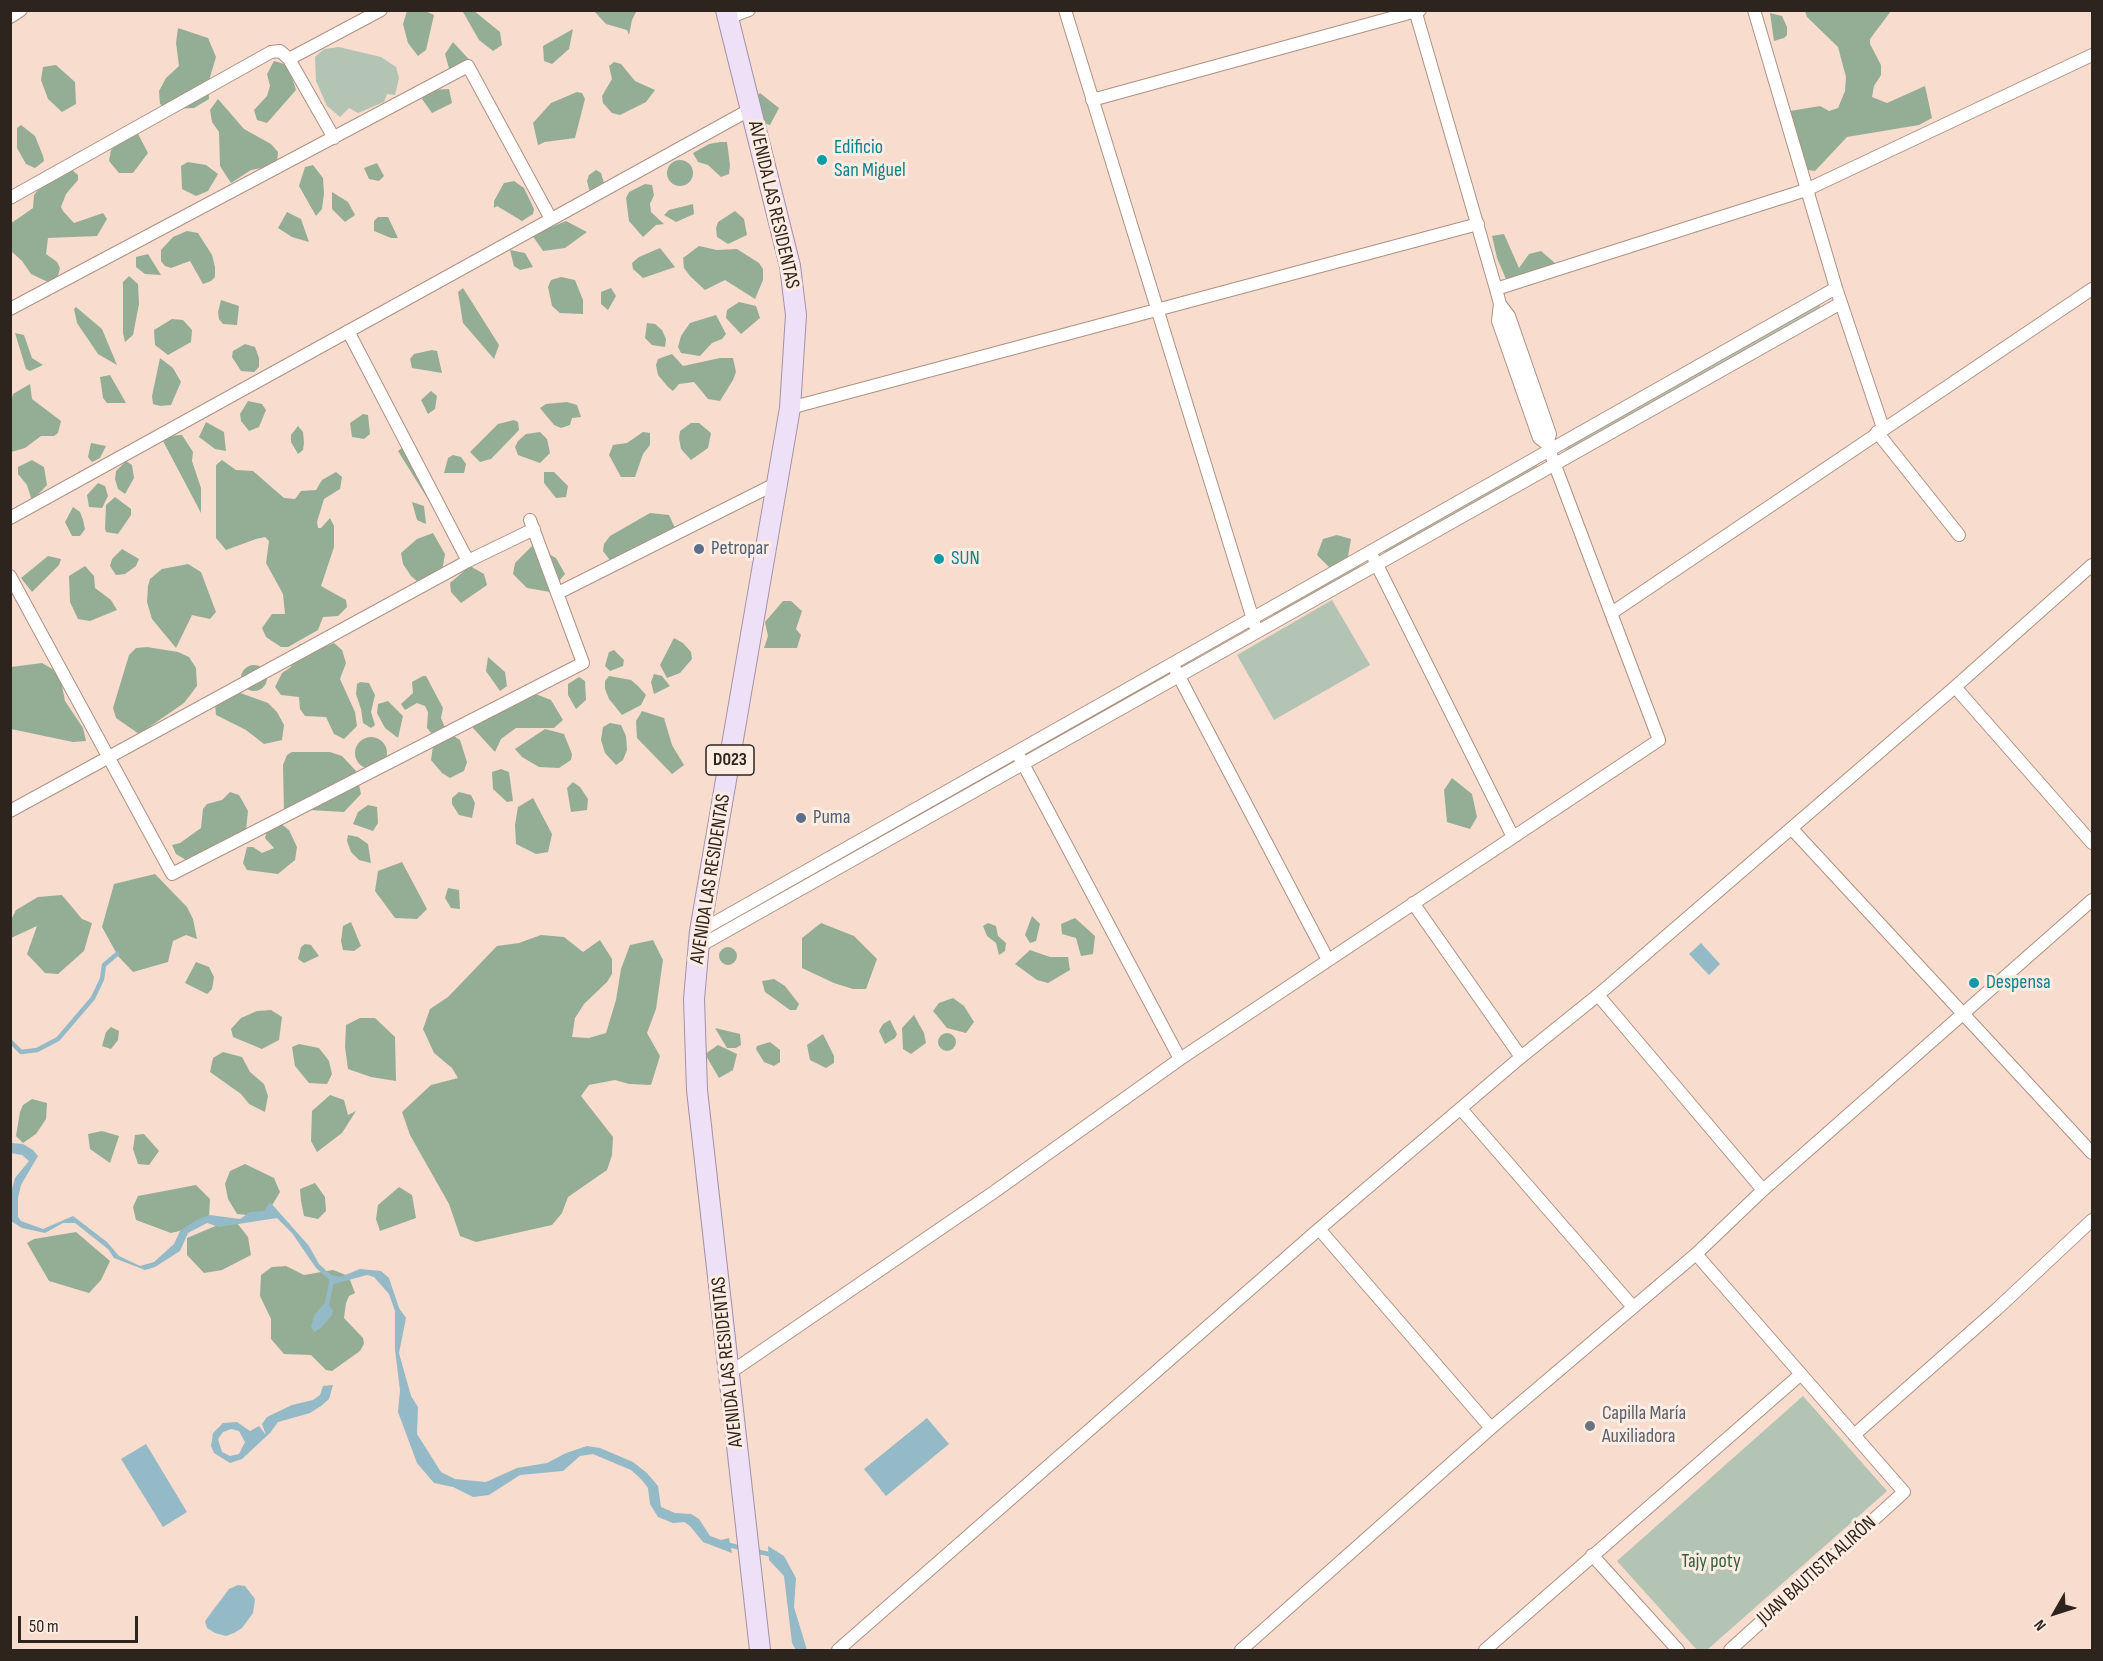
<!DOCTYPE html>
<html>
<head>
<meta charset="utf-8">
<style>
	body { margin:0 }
	#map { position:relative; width:2103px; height:1661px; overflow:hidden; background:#f8dccd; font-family:"Sofia Sans Condensed",sans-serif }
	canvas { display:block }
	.frame { position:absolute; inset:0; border:12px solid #2e241e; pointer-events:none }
	.north { position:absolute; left:2025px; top:1583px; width:60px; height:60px; -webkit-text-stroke:4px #fdece2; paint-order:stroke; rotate:231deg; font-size:16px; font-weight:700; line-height:24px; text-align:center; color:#2e241e }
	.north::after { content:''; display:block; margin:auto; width:21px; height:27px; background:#2e241e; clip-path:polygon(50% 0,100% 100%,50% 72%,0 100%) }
	.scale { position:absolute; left:18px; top:1616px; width:120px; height:27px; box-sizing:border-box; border:3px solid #2e241e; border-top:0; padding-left:8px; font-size:18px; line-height:21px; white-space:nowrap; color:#2e241e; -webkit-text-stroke:4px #fdece2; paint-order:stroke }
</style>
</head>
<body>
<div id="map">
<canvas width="2103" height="1661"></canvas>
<div class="frame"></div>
<div class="north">N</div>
<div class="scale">50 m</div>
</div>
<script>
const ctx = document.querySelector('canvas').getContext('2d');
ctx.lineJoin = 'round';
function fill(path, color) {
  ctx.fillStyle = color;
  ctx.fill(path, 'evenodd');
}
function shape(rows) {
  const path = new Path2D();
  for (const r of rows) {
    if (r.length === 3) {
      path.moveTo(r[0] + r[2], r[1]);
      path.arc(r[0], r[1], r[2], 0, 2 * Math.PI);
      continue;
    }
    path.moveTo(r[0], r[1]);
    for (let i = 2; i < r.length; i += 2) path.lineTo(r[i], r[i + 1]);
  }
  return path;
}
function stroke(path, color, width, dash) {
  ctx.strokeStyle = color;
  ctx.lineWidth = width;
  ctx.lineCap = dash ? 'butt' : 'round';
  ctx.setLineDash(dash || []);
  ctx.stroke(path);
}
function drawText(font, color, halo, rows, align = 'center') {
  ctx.font = font + ' "Sofia Sans Condensed",sans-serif';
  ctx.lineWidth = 6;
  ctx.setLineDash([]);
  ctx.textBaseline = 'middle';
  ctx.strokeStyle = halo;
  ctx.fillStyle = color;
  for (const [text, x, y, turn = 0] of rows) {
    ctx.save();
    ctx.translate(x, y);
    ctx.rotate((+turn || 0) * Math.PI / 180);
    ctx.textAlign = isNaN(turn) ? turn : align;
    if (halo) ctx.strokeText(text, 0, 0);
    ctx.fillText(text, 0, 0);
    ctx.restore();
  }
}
fill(shape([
	[339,47,381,57,396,67,399,78,395,95,387,94,384,102,358,113,349,108,340,117,327,106,316,81,315,57,324,49],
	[1820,304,1820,308,1567,451,1565,449],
	[1536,464,1538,467,1386,553,1384,551],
	[1360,565,1361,567,1274,616,1273,613],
	[1332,600,1370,665,1274,720,1237,655],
	[1165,674,1167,676,1039,750,1037,748],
	[1005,764,1008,766,844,857,845,855],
	[1803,1396,1887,1491,1707,1650,1697,1650,1617,1561]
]), '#b3c4b5');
fill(shape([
	[473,10,500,32,502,45,493,51,479,40,463,12],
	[1834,10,1891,11,1870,39,1870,44,1881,65,1881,75,1874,86,1872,97,1887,103,1925,86,1932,118,1919,125,1847,137,1815,171,1808,170,1801,162,1790,111,1820,106,1829,111,1838,108,1845,91,1846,77,1838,47,1807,17,1805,11],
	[407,11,425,11,434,15,426,50,418,56,408,43,403,24],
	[594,11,594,10,641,11,636,12,632,20,629,35,627,30,606,24],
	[1770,13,1782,16,1787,27,1787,35,1784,38,1774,41],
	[178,28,208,38,216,57,208,84,209,99,194,108,167,109,160,104,159,91,166,78,179,66,176,43],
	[573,29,569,49,552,64,544,61,543,46],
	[453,42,475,66,455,78,450,72,445,54],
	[274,61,288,65,296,90,267,123,257,120,254,110,267,96,270,86,267,74],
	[614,62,621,64,635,81,655,90,646,102,620,115,612,113,603,103,602,96,612,79,609,66],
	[56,65,75,82,76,104,62,112,48,99,41,80,43,67],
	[449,89,452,103,432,113,422,99,427,90],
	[577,92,582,93,585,99,575,138,545,142,538,145,533,123,551,103],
	[760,93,779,108,770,125,759,122,753,100],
	[218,99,244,129,271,144,278,152,277,165,251,170,231,183,220,166,219,132,212,122,210,110],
	[21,125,35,136,43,156,44,161,35,168,26,164,17,148,17,128],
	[136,130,148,153,133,173,119,173,109,161,111,150,121,139],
	[720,142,727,142,730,165,729,174,721,177,708,165,698,162,693,153,709,144],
	[680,173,13],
	[188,162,206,165,218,174,208,191,196,196,182,189,181,166],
	[377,163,384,176,379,181,369,179,364,168],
	[313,165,323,178,324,194,322,209,316,216,299,186,305,167],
	[68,167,78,175,78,180,66,194,61,207,63,211,74,223,103,213,107,219,97,236,48,238,46,254,57,262,60,268,58,276,52,284,31,274,22,261,11,251,10,224,33,208,34,195,44,182],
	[596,170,601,173,604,183,603,190,595,195,589,189,587,181,589,175],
	[514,181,524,188,534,209,533,214,522,221,497,206,494,208,494,201,504,183],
	[645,184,652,185,654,195,650,204,651,212,664,224,656,225,643,237,629,221,626,198,629,192],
	[332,192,348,202,355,215,345,222,332,209],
	[693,204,694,214,676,222,664,215,669,210],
	[735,211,744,219,747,235,728,244,717,237,716,228,718,222],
	[287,212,301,219,309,242,292,237,278,228],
	[378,217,388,217,398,238,391,238,374,231,374,221],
	[566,221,587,232,565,248,543,251,532,235],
	[187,231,198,233,212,255,215,267,215,277,211,281,203,284,190,261,171,268,165,266,161,261,161,250,173,237],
	[1504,234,1519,268,1529,254,1541,251,1556,264,1506,279,1497,258,1492,236],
	[699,246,717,250,737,249,759,263,763,269,763,280,755,299,725,280,705,290,690,276,684,268,683,258],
	[660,248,675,267,643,278,633,269,632,263,639,257],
	[510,250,525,253,533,267,520,270,514,266],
	[148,254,161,275,145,274,136,267,136,257],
	[129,276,138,284,139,304,133,335,125,342,123,333,123,282],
	[561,277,575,280,583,300,583,314,560,313,552,306,548,287,551,280],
	[463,288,499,345,494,359,463,323,458,292],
	[611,288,616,296,608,310,601,304,601,292],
	[221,300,239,306,237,325,223,324,219,319,218,312],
	[739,302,756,306,760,318,741,334,726,318,727,310],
	[76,307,102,329,117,365,98,354,77,323,74,309],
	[716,315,726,334,722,339,712,343,700,356,681,353,678,347,681,336,690,323],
	[172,319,183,320,192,330,191,342,168,355,155,345,154,330],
	[647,323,655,324,662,330,666,339,665,347,652,345,645,338],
	[15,333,24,335,32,358,43,365,30,371,26,369],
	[245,344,255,347,259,358,259,367,254,372,241,371,232,357,233,351],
	[432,350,437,351,442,373,412,368,410,359,414,354],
	[672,354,683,366,720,358,733,358,736,372,733,380,720,401,708,399,694,382,679,384,673,391,668,387,658,375,656,365,658,359],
	[160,358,173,368,181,382,171,405,160,406,153,404,152,396],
	[110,375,126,403,107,403,103,398,100,377],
	[30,384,32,399,61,421,58,433,54,436,41,436,25,448,11,452,11,402,13,394],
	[431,391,437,396,435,409,428,414,421,400],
	[248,401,262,404,266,410,259,427,249,431,241,421,240,414],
	[567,402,577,405,581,417,572,418,570,425,561,428,554,425,540,408,546,404],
	[363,414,368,415,370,434,364,439,352,437,350,423],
	[514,420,518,422,519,430,491,459,480,462,470,452,498,424],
	[206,422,224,432,226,451,215,449,199,437],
	[691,423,699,423,711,433,708,448,691,460,681,449,679,438,680,431],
	[298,426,303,432,304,443,303,450,298,454,291,442,291,435],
	[540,432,547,439,550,453,540,463,518,455,515,447,518,441,526,434],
	[643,432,650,433,650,445,643,454,635,477,621,477,609,455,613,445,627,443],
	[182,435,193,452,192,461,201,488,201,513,163,441,165,436],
	[411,441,459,530,460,538,452,538,398,451],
	[91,443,106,446,100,458,92,462,88,457],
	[453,455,461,457,466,464,464,473,444,473,448,458],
	[32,460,44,467,47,485,32,501,27,485,18,474,18,467],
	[222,460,236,470,253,471,284,498,295,499,301,491,316,490,322,480,336,472,342,477,340,489,324,499,317,522,318,528,321,528,330,518,334,526,334,547,321,586,346,600,347,607,338,616,323,617,318,630,288,647,281,647,266,637,262,628,272,614,285,614,283,594,266,563,269,541,265,537,256,539,226,550,216,538,216,465],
	[126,461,132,465,134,478,125,494,118,489,115,479,116,471],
	[544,472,554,472,568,486,566,497,556,498,544,483],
	[98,483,105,486,108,496,102,508,89,507,87,495],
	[115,497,131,509,131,515,118,534,106,532,105,528,106,505],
	[412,502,424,506,426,524,417,520],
	[73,507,80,512,83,520,85,529,80,536,72,536,65,522],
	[650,513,669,515,676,530,612,563,603,551,604,544,610,536],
	[433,533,445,554,443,566,431,584,418,582,411,576,403,564,401,553,417,539],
	[1337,535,1351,539,1347,562,1330,568,1317,555,1323,539],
	[533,545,556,558,565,574,550,592,527,588,513,574,515,563],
	[122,549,139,559,136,566,125,574,116,575,110,566,112,559],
	[48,556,61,559,59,565,32,592,21,578],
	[188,564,201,572,216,612,210,619,192,615,176,648,152,619,147,602,148,586,150,579,162,569],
	[85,566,94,576,95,588,111,600,117,610,90,621,78,619,70,602,69,576],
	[470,566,484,574,487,585,461,603,451,592,450,583],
	[783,601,791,601,802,611,796,629,801,635,797,648,764,648,768,636,765,622],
	[674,638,683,643,691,652,692,659,680,673,667,678,660,665],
	[334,643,342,650,346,663,340,679,355,712,357,726,344,739,334,734,326,717,305,716,300,709,299,697,281,695,275,687,282,673,291,667,295,649,300,644,321,648],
	[147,647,178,652,189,657,196,668,197,686,184,703,139,734,116,718,113,708,129,655,136,648],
	[614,650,624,660,623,666,610,671,605,666,609,652],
	[488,657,505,672,507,686,500,691,486,671],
	[42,663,54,670,61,681,65,701,83,728,86,741,73,742,11,729,11,667],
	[254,678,13],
	[654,674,662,676,670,686,654,694,651,682],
	[423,676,426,676,443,708,441,718,445,728,432,734,427,728,428,712,425,706,417,703,405,710,401,704,413,693,412,682],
	[609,676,631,680,638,686,646,695,641,705,622,715,609,699,605,689,605,681],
	[579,677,585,681,586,700,576,709,568,695,568,684],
	[360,682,369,683,375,695,371,712,375,725,371,728,363,723,361,709,356,694,357,684],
	[224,687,268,703,277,712,284,725,282,740,264,744,246,730,216,715,215,703,220,690],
	[520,688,551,700,563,720,554,728,516,728,501,739,495,752,473,728,473,724],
	[388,701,403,716,398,738,385,728,377,713,378,704],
	[642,711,664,718,672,745,684,765,672,774,637,738,636,721],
	[610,723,621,725,626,736,627,750,623,760,616,765,605,753,601,740,603,727],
	[545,729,564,734,572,754,571,760,559,768,539,767,522,757,515,749],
	[452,735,460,740,467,762,464,771,450,778,442,773,431,760,433,746],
	[371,753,16],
	[292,752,330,752,342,756,356,771,361,794,344,812,309,810,284,813,283,765,287,755],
	[501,769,509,772,513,801,507,802,493,789,492,772],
	[1452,778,1472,794,1477,817,1470,829,1447,822,1444,790],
	[573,782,580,787,588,799,587,810,571,812,567,788],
	[230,792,239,795,248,811,246,830,203,859,186,860,176,854,172,845,180,843,201,828,203,809,207,804,222,800],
	[459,792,471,795,475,803,472,818,459,815,452,804,452,798],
	[533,798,552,834,548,852,536,854,516,844,515,825,518,807],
	[368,805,377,807,378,823,373,831,353,824,358,812],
	[269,823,280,823,289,830,297,847,295,860,278,874,247,870,243,863,247,847,253,847,262,853,274,848,265,838],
	[348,835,358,837,368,844,371,863,359,860,351,852,347,841],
	[402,862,427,909,417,919,395,918,375,891,378,871],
	[155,874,187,907,193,919,197,939,186,935,173,941,168,962,133,972,118,956,102,927,114,884],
	[448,888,459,890,460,909,451,908,445,898],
	[62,895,82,919,92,923,84,951,58,974,45,973,27,954,37,926,11,938,11,920,16,910,38,897],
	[1032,916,1040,924,1036,941,1030,943,1025,935],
	[1075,918,1095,936,1093,954,1081,956,1076,938,1062,934,1061,924],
	[351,922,361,946,354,951,343,950,341,941,343,926],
	[821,923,854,936,877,959,866,989,853,989,834,983,802,968,802,938],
	[988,923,996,926,998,936,1006,943,1005,951,999,955,996,943,987,936,983,926],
	[541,935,564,937,583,952,600,940,612,959,612,974,607,982,584,1004,575,1018,572,1037,589,1038,606,1033,616,1000,621,969,630,945,653,940,663,960,656,1009,647,1033,660,1056,651,1085,629,1084,615,1080,589,1085,581,1096,613,1137,612,1155,607,1170,568,1197,562,1213,552,1225,476,1242,460,1236,449,1204,410,1135,402,1112,431,1085,458,1078,452,1068,434,1053,423,1029,430,1009,448,997,497,946,519,943],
	[305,944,311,945,319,956,304,963,298,959,301,947],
	[728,956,9],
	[1030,950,1050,957,1068,957,1070,970,1048,983,1037,980,1015,964],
	[196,962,209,967,214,977,212,989,207,994,185,983],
	[774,979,785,986,799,1004,796,1010,790,1010,765,992,762,981],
	[953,998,964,1006,974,1022,966,1033,947,1028,933,1011,939,1003],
	[271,1010,282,1017,279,1040,262,1049,233,1037,231,1029,241,1018,257,1011],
	[914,1015,924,1033,926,1043,911,1054,903,1049,902,1028],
	[360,1018,375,1018,395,1037,396,1081,371,1077,348,1069,345,1047,346,1025],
	[890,1020,897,1034,895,1038,885,1044,879,1031,883,1024],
	[111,1027,119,1031,118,1040,111,1049,102,1046,106,1032],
	[715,1028,740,1034,741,1045,736,1048,727,1048],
	[947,1042,9],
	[823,1034,834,1056,834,1063,826,1068,810,1060,807,1045],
	[770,1042,780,1050,780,1062,774,1066,764,1062,756,1049,757,1046],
	[299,1044,319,1048,329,1061,332,1074,327,1084,309,1083,295,1066,292,1047],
	[718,1045,737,1054,733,1070,719,1078,705,1054],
	[223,1052,242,1057,250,1072,264,1084,268,1096,265,1112,249,1104,241,1094,210,1072,213,1058],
	[330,1095,344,1100,348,1115,356,1111,342,1133,317,1152,311,1141,312,1111],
	[32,1099,47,1103,46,1119,36,1134,23,1143,16,1136,20,1112,23,1105],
	[102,1131,119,1136,110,1163,90,1149,88,1134],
	[144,1134,159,1151,149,1165,138,1164,133,1149,135,1135],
	[245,1164,274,1178,280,1192,268,1212,257,1216,237,1214,228,1199,225,1184,230,1171],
	[315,1183,325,1197,326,1211,318,1219,304,1216,301,1201,300,1189],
	[196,1185,210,1199,209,1218,196,1227,171,1233,136,1220,133,1207,138,1196],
	[399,1187,412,1195,416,1218,380,1231,376,1219,378,1205],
	[225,1222,237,1223,248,1237,251,1255,222,1270,204,1273,187,1255,187,1238],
	[76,1232,110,1261,101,1280,89,1293,49,1281,27,1243,34,1239],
	[286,1266,304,1275,333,1270,346,1275,350,1280,355,1293,349,1296,346,1303,344,1318,363,1338,364,1344,360,1351,332,1371,326,1370,311,1355,284,1354,271,1339,271,1319,260,1296,261,1275,272,1267]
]), '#94ae96');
fill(shape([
	[1701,943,1720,964,1709,975,1689,954],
	[11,1143,23,1144,33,1150,38,1156,21,1185,18,1198,18,1217,21,1221,43,1229,73,1216,107,1242,119,1256,140,1266,154,1262,174,1244,180,1231,198,1219,210,1215,240,1219,250,1212,264,1211,270,1202,309,1246,319,1264,331,1275,340,1277,360,1269,381,1271,389,1278,399,1308,406,1318,399,1353,411,1396,418,1407,417,1434,441,1472,455,1479,486,1482,517,1468,547,1463,566,1453,587,1446,600,1448,633,1462,647,1473,658,1486,661,1507,675,1513,691,1514,699,1519,710,1536,721,1540,729,1538,732,1553,703,1542,690,1526,684,1522,673,1523,658,1517,650,1504,648,1488,641,1479,631,1470,593,1454,580,1456,563,1471,520,1475,489,1495,473,1497,453,1487,434,1483,417,1463,398,1412,400,1390,395,1350,395,1311,389,1294,374,1277,367,1275,334,1284,316,1268,292,1233,277,1218,219,1227,207,1223,188,1233,180,1251,155,1267,145,1270,114,1258,108,1249,75,1223,63,1223,45,1233,22,1228,11,1221,12,1189,15,1178,29,1161,22,1155,11,1153],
	[326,1302,333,1310,332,1315,321,1328,314,1332,311,1326,315,1314],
	[333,1385,329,1399,321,1406,310,1413,278,1422,270,1433,242,1459,230,1463,214,1453,211,1446,213,1433,223,1423,237,1422,250,1431,259,1426,266,1435,262,1424,267,1417,292,1405,313,1400,320,1395,323,1386],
	[231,1429,239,1431,245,1442,239,1454,230,1456,222,1452,218,1439,223,1432],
	[927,1418,949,1444,886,1496,864,1469],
	[146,1444,187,1512,163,1527,121,1459],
	[768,1546,784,1556,796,1578,794,1607,807,1650,796,1650,792,1643,784,1576,769,1560],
	[238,1585,245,1586,255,1599,253,1613,242,1628,234,1633,226,1636,215,1633,207,1628,205,1621,229,1589]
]), '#94bac7');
stroke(shape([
	[10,1041,21,1052,37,1050,58,1039,93,998,102,979,104,965,117,954],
	[326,1309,332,1280],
	[726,1544,744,1549],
	[755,1551,773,1555]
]), '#94bac7', 4.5);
const minor = shape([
	[1065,10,1255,626],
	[1754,10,1836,288,1883,428],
	[10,17,21,10],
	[728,18,749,10],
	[289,59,334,138],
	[1092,100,1420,10],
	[10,198,271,52,280,51,289,59,381,10],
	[1496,289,1806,190,2092,55],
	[1500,304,1509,316,1550,434,1547,444],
	[10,309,468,66,551,219],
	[348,331,468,561],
	[790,408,1478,224],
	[1877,432,1959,535],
	[10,518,751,109],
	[1374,559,1513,837],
	[10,576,172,874,583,663,530,520],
	[558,593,777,483],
	[1613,612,2092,289],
	[1175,669,1328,960],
	[1955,687,2092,565],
	[1020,758,1180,1059],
	[10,811,468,561,534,529],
	[1792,829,2092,1153],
	[1413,903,1521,1057],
	[700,931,1836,288],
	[698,947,1841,303],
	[1598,995,1763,1190],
	[1461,1109,1633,1307],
	[1319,1229,1491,1428],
	[1696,1254,1904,1492,1730,1650],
	[728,1374,994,1192,1180,1059,1659,740,1547,444,1539,438,1498,321,1500,304,1496,289,1415,10],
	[1854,1435,1997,1309,2092,1220],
	[1592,1555,1678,1650],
	[838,1650,1319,1229,1521,1057,1598,995,1955,687,2092,843],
	[1241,1650,1491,1428,1696,1254,1763,1190,2092,900],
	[1485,1650,1801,1374]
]);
const primary = shape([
	[726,10,790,266,796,315,790,408,700,931,694,999,697,1090,760,1650]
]);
stroke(minor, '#ac9284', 14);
stroke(primary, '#a391a8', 22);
stroke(minor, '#fff', 12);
stroke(primary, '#eee0f7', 20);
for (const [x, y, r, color] of [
	[822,160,6,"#0f9aa8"],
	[699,549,6,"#5c6f8a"],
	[939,559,6,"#0f9aa8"],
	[801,818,6,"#5c6f8a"],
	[1974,983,6,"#0f9aa8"],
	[1590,1426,6,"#6b7280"]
]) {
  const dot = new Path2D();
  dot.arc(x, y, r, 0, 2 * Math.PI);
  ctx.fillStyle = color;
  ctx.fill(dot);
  stroke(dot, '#fdece2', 2);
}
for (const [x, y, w] of [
	[730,760,48]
]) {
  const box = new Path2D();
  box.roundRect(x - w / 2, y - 15, w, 30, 4.5);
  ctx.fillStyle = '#fdece2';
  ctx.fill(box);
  stroke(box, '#2e241e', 1.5);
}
drawText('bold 18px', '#2e241e', null, [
	["D023",730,760]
]);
drawText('20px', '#0d838f', '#fdece2', [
	["Edificio",834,148],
	["San Miguel",834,171],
	["SUN",951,559],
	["Despensa",1986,983]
], 'left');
drawText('20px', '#2e241e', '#fdece2', [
	["AVENIDA LAS RESIDENTAS",773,205,77],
	["AVENIDA LAS RESIDENTAS",711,879,-81],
	["AVENIDA LAS RESIDENTAS",728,1362,-96],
	["JUAN BAUTISTA ALIRÓN",1817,1571,-42]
]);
drawText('20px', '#4e5e75', '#fdece2', [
	["Petropar",711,549],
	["Puma",813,818]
], 'left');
drawText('20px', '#5b616d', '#fdece2', [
	["Capilla María",1602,1414],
	["Auxiliadora",1602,1437]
], 'left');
drawText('20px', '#36613e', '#fdece2', [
	["Tajy poty",1711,1562]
]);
</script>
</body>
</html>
